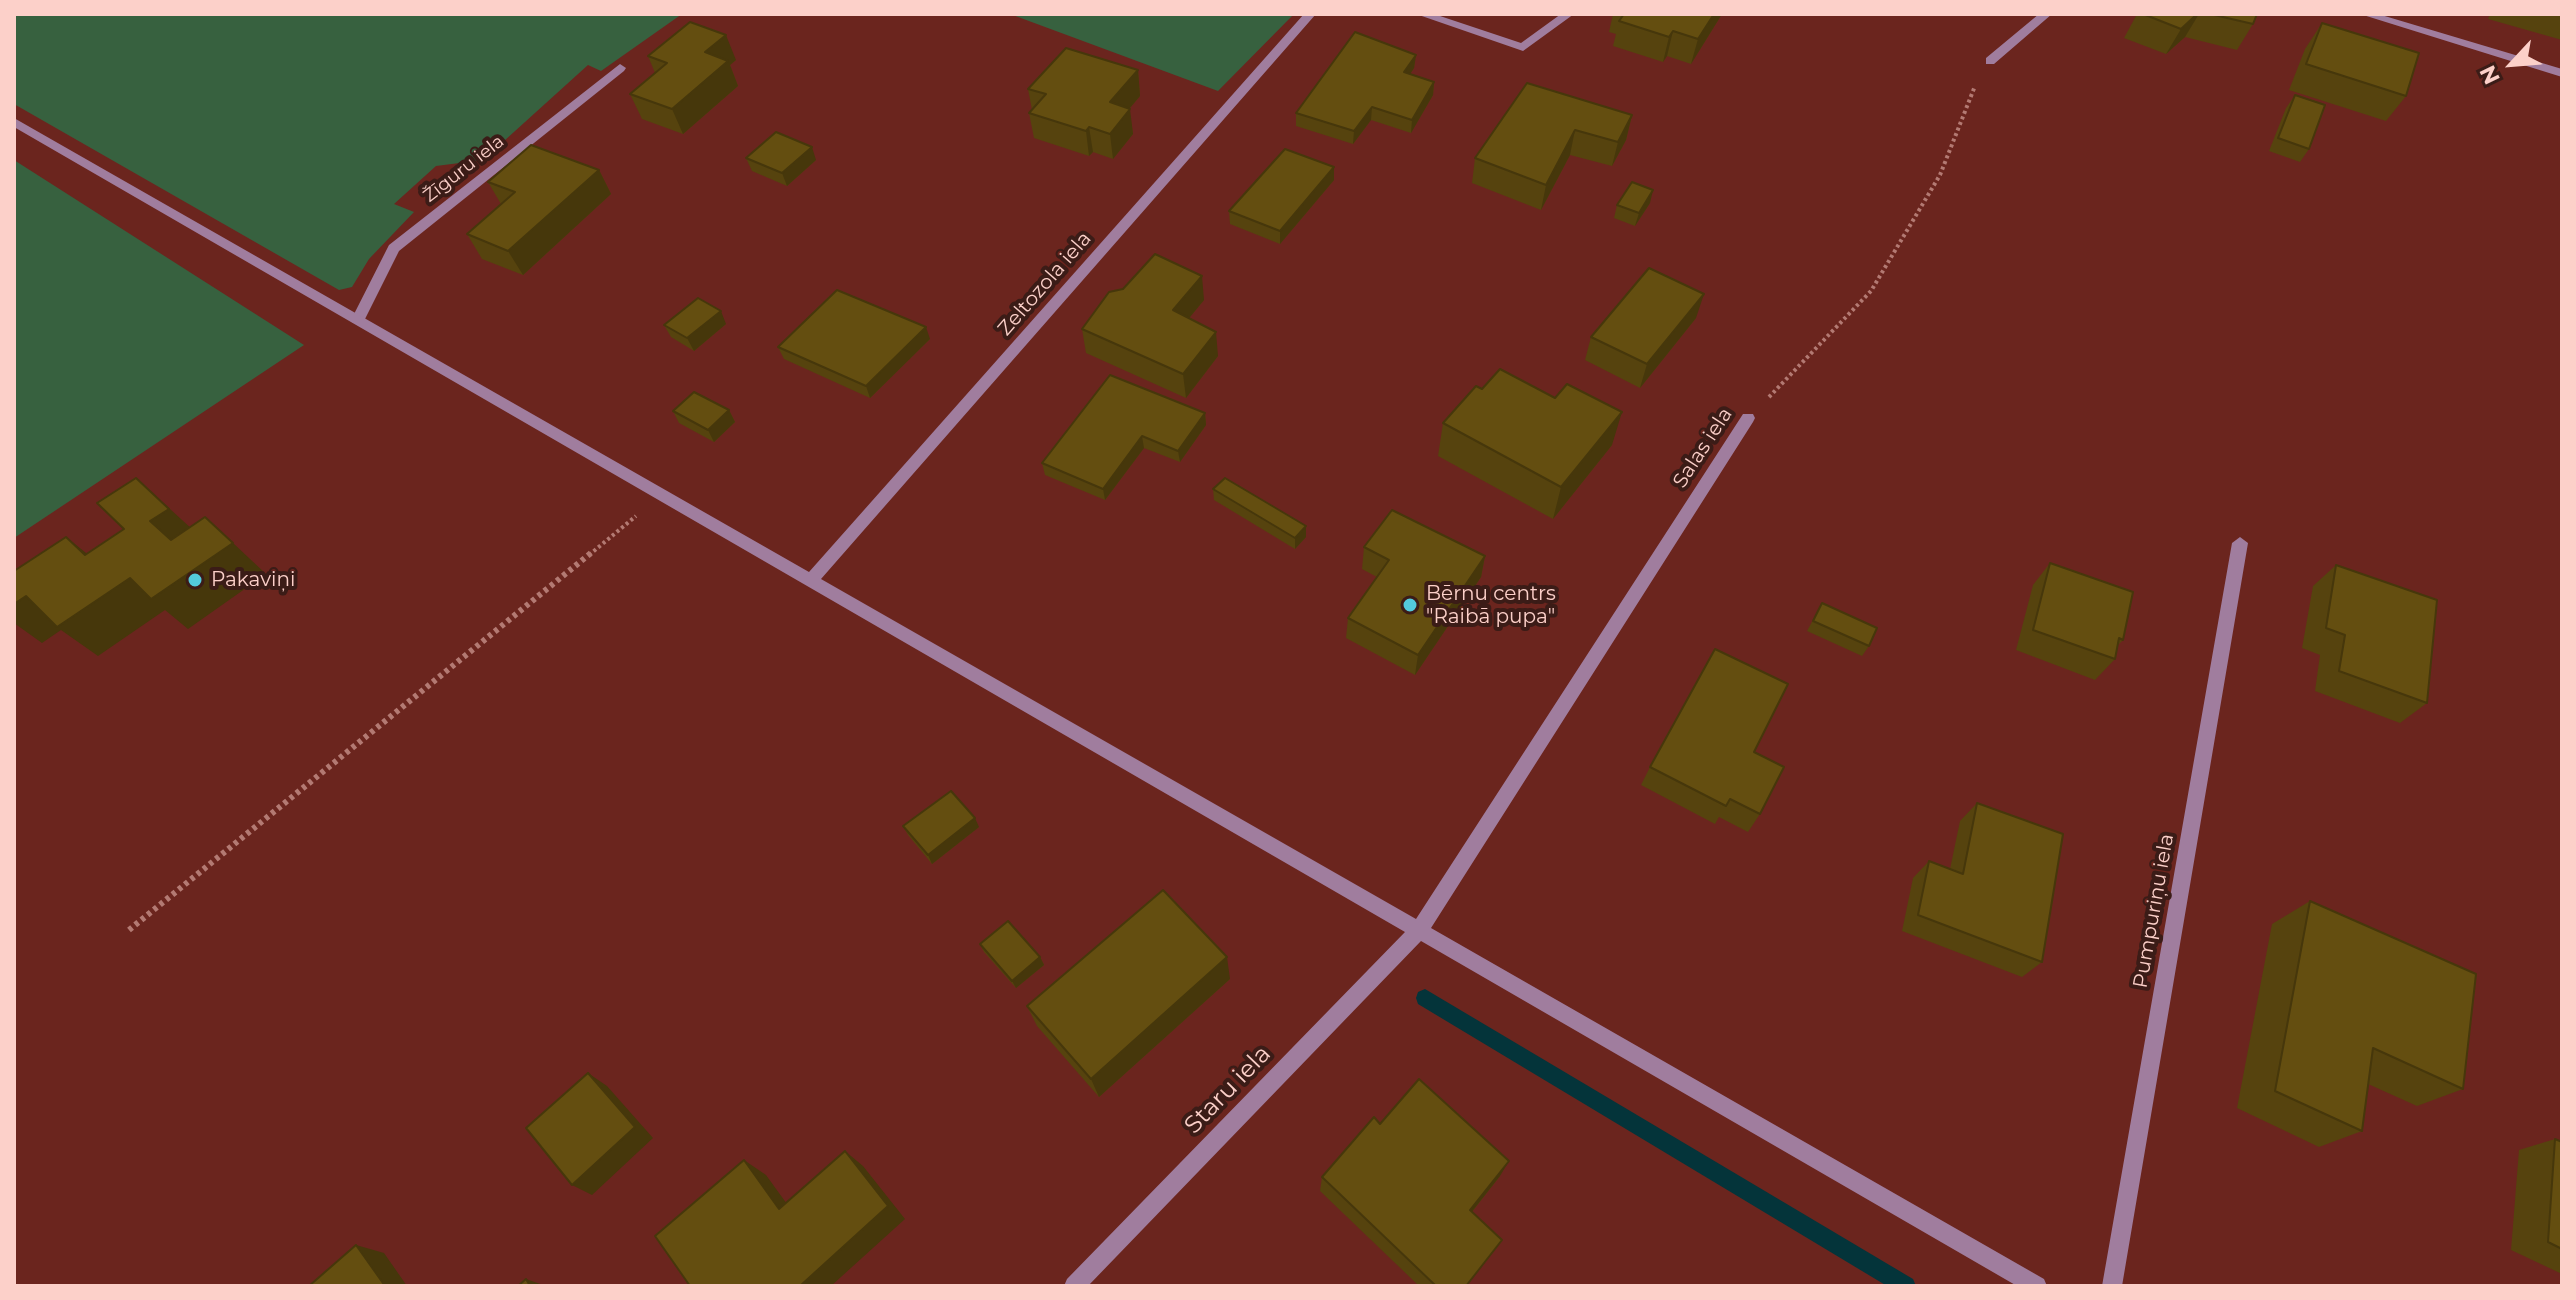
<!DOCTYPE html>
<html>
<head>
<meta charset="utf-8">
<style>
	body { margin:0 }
	#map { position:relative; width:2576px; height:1300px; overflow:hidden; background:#6b251e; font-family:Montserrat,sans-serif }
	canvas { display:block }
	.frame { position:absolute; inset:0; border:16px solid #fcd0c9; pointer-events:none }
	.north { position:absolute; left:2472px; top:24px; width:80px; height:80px; -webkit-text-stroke:6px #3b1c17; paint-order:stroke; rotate:244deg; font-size:22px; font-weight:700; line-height:32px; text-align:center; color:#fcd0c9 }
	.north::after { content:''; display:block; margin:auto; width:28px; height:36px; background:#fcd0c9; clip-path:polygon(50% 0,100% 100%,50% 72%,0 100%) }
</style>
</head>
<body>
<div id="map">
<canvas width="2576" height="1300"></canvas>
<div class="frame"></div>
<div class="north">N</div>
</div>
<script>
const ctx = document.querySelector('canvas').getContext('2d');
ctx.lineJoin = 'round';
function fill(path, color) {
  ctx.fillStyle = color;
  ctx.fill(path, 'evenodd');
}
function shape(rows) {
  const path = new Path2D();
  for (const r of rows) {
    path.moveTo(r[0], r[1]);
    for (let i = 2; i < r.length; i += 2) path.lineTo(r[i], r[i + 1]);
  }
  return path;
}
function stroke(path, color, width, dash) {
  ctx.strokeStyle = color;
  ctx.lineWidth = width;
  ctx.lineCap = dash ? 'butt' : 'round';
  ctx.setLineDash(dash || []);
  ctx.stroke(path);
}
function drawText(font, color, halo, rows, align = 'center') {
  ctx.font = font + ' Montserrat,sans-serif';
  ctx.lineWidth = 8;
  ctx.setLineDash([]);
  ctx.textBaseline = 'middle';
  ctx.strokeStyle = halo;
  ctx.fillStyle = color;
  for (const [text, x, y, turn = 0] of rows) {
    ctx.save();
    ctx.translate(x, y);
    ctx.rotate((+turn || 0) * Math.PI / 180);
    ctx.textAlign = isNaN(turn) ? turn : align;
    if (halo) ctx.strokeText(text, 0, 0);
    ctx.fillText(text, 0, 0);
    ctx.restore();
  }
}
fill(shape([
	[14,14,682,14,601,71,588,65,483,160,436,166,394,204,414,212,369,259,352,287,339,290,14,104],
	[1010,14,1294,14,1218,91],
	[14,160,304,345,14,538]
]), '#37613f');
fill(shape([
	[1425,989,1913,1279,1916,1286,1887,1286,1418,1004,1416,998,1418,992,1425,989]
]), '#04343a');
stroke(shape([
	[1769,397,1871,291,1940,175,1975,86],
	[589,555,636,516]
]), '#b37a73', 4, [3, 3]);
stroke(shape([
	[129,930,591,553]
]), '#b37a73', 6, [4, 4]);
fill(shape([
	[620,64,626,68,624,71,399,251,363,323,353,323,351,320,389,245,620,64]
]), '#a07d9e');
fill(shape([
	[1304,14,1316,14,821,579,1416,919,1743,414,1753,414,1755,418,1753,422,1431,928,2044,1279,2047,1286,2017,1286,1421,941,1088,1286,1064,1286,1067,1279,1405,932,14,127,14,118,809,572,1304,14],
	[1416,14,1434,14,1521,43,1561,14,1574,14,1523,51,1416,14],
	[2039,14,2052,14,1994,64,1986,64,1986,58,2039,14],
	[2360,14,2378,14,2562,69,2562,77,2360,14],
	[2240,537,2248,543,2122,1286,2102,1286,2232,543,2240,537]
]), '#a07d9e');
fill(shape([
	[1613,14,1722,14,1691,64,1667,56,1663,62,1613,46,1616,34,1609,32],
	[2137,14,2257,14,2253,24,2237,50,2185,37,2166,54,2124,38],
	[2490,14,2562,14,2562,40,2488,19],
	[2322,23,2406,96,2386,121,2289,90,2305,49],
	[1416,55,1414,68,1410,74,1434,82,1433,95,1411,133,1371,120,1353,144,1296,126,1296,113],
	[648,56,736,60,730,65,738,86,683,134,642,119,630,94,655,73],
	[1138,70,1140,96,1129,109,1133,134,1113,159,1093,152,1089,156,1034,138,1029,113,1032,110,1028,89],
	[1527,83,1632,115,1626,140,1612,166,1570,155,1541,210,1472,183,1475,158],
	[2295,95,2309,149,2300,162,2269,151,2286,108],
	[746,158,816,160,787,186,752,171],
	[599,170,611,194,523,275,482,259,467,234,501,204,488,182],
	[1334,180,1280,244,1230,224,1229,211],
	[1650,203,1635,226,1614,218,1617,205],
	[1204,300,1189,318,1218,356,1186,398,1086,353,1082,329],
	[1696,318,1640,388,1585,360,1591,337],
	[726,324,694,351,671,337,664,325],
	[930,339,870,398,784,359,778,347],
	[1482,389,1555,398,1612,445,1553,519,1438,456,1443,423],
	[729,410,735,422,714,442,679,423,673,411],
	[1205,413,1206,425,1180,462,1144,448,1105,500,1045,475,1042,463],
	[1213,489,1306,537,1295,549,1214,500],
	[1364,547,1485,556,1481,577,1415,675,1346,638,1348,618,1377,577,1362,569],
	[2050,563,2123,640,2118,645,2115,659,2095,680,2016,650,2033,585],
	[2336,565,2427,703,2400,723,2315,691,2320,655,2302,648,2313,586],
	[1822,603,1869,646,1862,656,1807,631],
	[1754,752,1760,814,1748,832,1719,817,1715,824,1641,785,1650,767],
	[1977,803,2042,962,2022,977,1902,931,1913,878,1929,861,1950,869,1960,821],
	[903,826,979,827,932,864,908,835],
	[2310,901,2463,1089,2417,1106,2368,1084,2362,1131,2319,1147,2237,1108,2272,924],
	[980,944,1040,957,1044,965,1016,988,984,952],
	[1230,979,1099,1097,1037,1026,1027,1006],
	[1380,1124,1500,1176,1472,1212,1467,1286,1419,1286,1320,1191,1322,1177],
	[2555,1139,2562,1142,2562,1274,2511,1250,2519,1150]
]), '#56430e');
fill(shape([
	[1714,14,1722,14,1691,64,1698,39],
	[2197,14,2199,14,2185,37,2166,54,2181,29],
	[1673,31,1667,56,1663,62,1669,37],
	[726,35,736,60,730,65,738,86,683,134,672,109,705,52],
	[1416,55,1414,68,1403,85,1404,72],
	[1138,70,1140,96,1114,127,1110,102],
	[1434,82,1433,95,1411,133,1412,120],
	[1372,107,1371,120,1353,144,1354,131],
	[1130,109,1133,134,1113,159,1110,134],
	[1632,115,1626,140,1612,166,1618,142],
	[1089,127,1093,152,1089,156,1086,131],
	[1575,130,1570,155,1541,210,1546,185],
	[812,147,816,160,787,186,782,173],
	[1334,167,1334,180,1280,244,1280,231],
	[599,170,611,194,523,275,508,251],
	[1653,190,1650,203,1635,226,1639,213],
	[1202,276,1204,300,1176,334,1173,310],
	[1704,294,1696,318,1640,388,1647,364],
	[721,311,726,324,694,351,687,338],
	[926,327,930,339,870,398,866,386],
	[1216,332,1218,356,1186,398,1183,374],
	[729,410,735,422,714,442,708,430],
	[1622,412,1612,445,1553,519,1561,487],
	[1205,413,1206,425,1180,462,1178,451],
	[1142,436,1144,448,1105,500,1103,489],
	[136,478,204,540,233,543,266,574,188,629,165,610,98,656,61,630,42,643,14,623,14,604,85,555,66,537,105,568,150,521],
	[1306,526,1306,537,1295,549,1295,538],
	[1485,556,1481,577,1415,675,1418,655],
	[975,818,979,827,932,864,928,855],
	[1040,957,1044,965,1016,988,1012,981],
	[1227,957,1230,979,1099,1097,1091,1079],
	[588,1073,607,1086,653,1138,592,1195,572,1185],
	[845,1151,863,1166,905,1219,831,1286,800,1286],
	[744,1160,766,1175,800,1222,779,1209],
	[1509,1161,1500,1176,1463,1223,1470,1210],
	[356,1245,384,1253,407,1286,385,1286],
	[526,1279,546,1286,530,1286]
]), '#46370b');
const building = shape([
	[1624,14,1714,14,1698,39,1673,31,1669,37,1619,21,1624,14],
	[2143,14,2197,14,2181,29,2143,14],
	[2210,14,2257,14,2253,24,2210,14],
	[690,22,726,35,705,52,728,61,672,109,630,94,667,63,648,56,690,22],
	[2322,23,2419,53,2406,96,2306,64,2322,23],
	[1355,32,1416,55,1404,72,1434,82,1412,120,1372,107,1354,131,1296,113,1355,32],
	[1066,48,1138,70,1110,102,1130,109,1110,134,1089,127,1086,131,1029,113,1046,94,1028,89,1066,48],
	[1527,83,1632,115,1618,142,1575,130,1546,185,1475,158,1527,83],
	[2295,95,2325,105,2309,149,2278,138,2295,95],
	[776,132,812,147,782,173,746,158,776,132],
	[531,145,599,170,508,251,467,234,515,192,488,182,531,145],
	[1285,149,1334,167,1280,231,1229,211,1285,149],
	[1632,182,1653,190,1639,213,1617,205,1632,182],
	[1155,254,1202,276,1173,310,1216,332,1183,374,1082,329,1109,292,1123,289,1155,254],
	[1649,268,1704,294,1647,364,1591,337,1649,268],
	[837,290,926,327,866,386,778,347,837,290],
	[698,298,721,311,687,338,664,325,698,298],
	[1500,369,1555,398,1567,384,1622,412,1561,487,1443,423,1476,386,1482,389,1500,369],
	[1110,375,1205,413,1178,451,1142,436,1103,489,1042,463,1110,375],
	[694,392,729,410,708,430,673,411,694,392],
	[136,478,169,509,150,521,171,540,205,517,233,543,151,599,130,578,57,627,26,596,14,604,14,571,66,537,85,555,124,529,97,503,136,478],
	[1225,478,1306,526,1295,538,1213,489,1225,478],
	[1392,510,1485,556,1418,655,1348,618,1389,560,1364,547,1392,510],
	[2050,563,2133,592,2123,640,2119,638,2115,659,2033,630,2050,563],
	[2336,565,2437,600,2427,703,2339,671,2345,635,2326,628,2336,565],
	[1822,603,1877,628,1869,646,1813,621,1822,603],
	[1715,649,1788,684,1754,752,1784,767,1760,814,1730,799,1726,806,1650,767,1715,649],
	[951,791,975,818,928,855,903,826,951,791],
	[1977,803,2063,834,2042,962,1918,915,1929,861,1963,874,1977,803],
	[1163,890,1227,957,1091,1079,1027,1006,1163,890],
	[2310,901,2476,974,2463,1089,2373,1048,2362,1131,2275,1091,2310,901],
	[1008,921,1040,957,1012,981,980,944,1008,921],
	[588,1073,635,1127,572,1185,526,1128,588,1073],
	[1419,1079,1509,1161,1470,1210,1502,1240,1466,1286,1436,1286,1322,1177,1374,1117,1380,1124,1419,1079],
	[2555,1139,2562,1142,2562,1249,2548,1242,2555,1139],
	[845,1151,888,1206,800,1286,690,1286,655,1236,744,1160,779,1209,845,1151],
	[356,1245,385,1286,309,1286,356,1245],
	[526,1279,530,1286,518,1286,526,1279]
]);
fill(building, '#644e10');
stroke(building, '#46370b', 2);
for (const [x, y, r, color] of [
	[195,580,8,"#53cadc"],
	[1410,605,8,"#53cadc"]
]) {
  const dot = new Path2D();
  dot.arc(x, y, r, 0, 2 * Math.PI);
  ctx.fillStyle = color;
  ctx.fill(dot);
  stroke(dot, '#3b1c17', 3);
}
drawText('18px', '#fcd0c9', '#3b1c17', [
	["Žīguru iela",464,169,-38]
]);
drawText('20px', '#fcd0c9', '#3b1c17', [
	["Zeltozola iela",1045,284,-49],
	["Salas iela",1703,448,-57],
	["Pumpuriņu iela",2154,911,-80]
]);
drawText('20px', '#fcd0c9', '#3b1c17', [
	["Pakaviņi",211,580],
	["Bērnu centrs",1426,594],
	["\"Raibā pupa\"",1426,617]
], 'left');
drawText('24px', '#fcd0c9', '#3b1c17', [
	["Staru iela",1228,1090,-46]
]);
</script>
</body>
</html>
